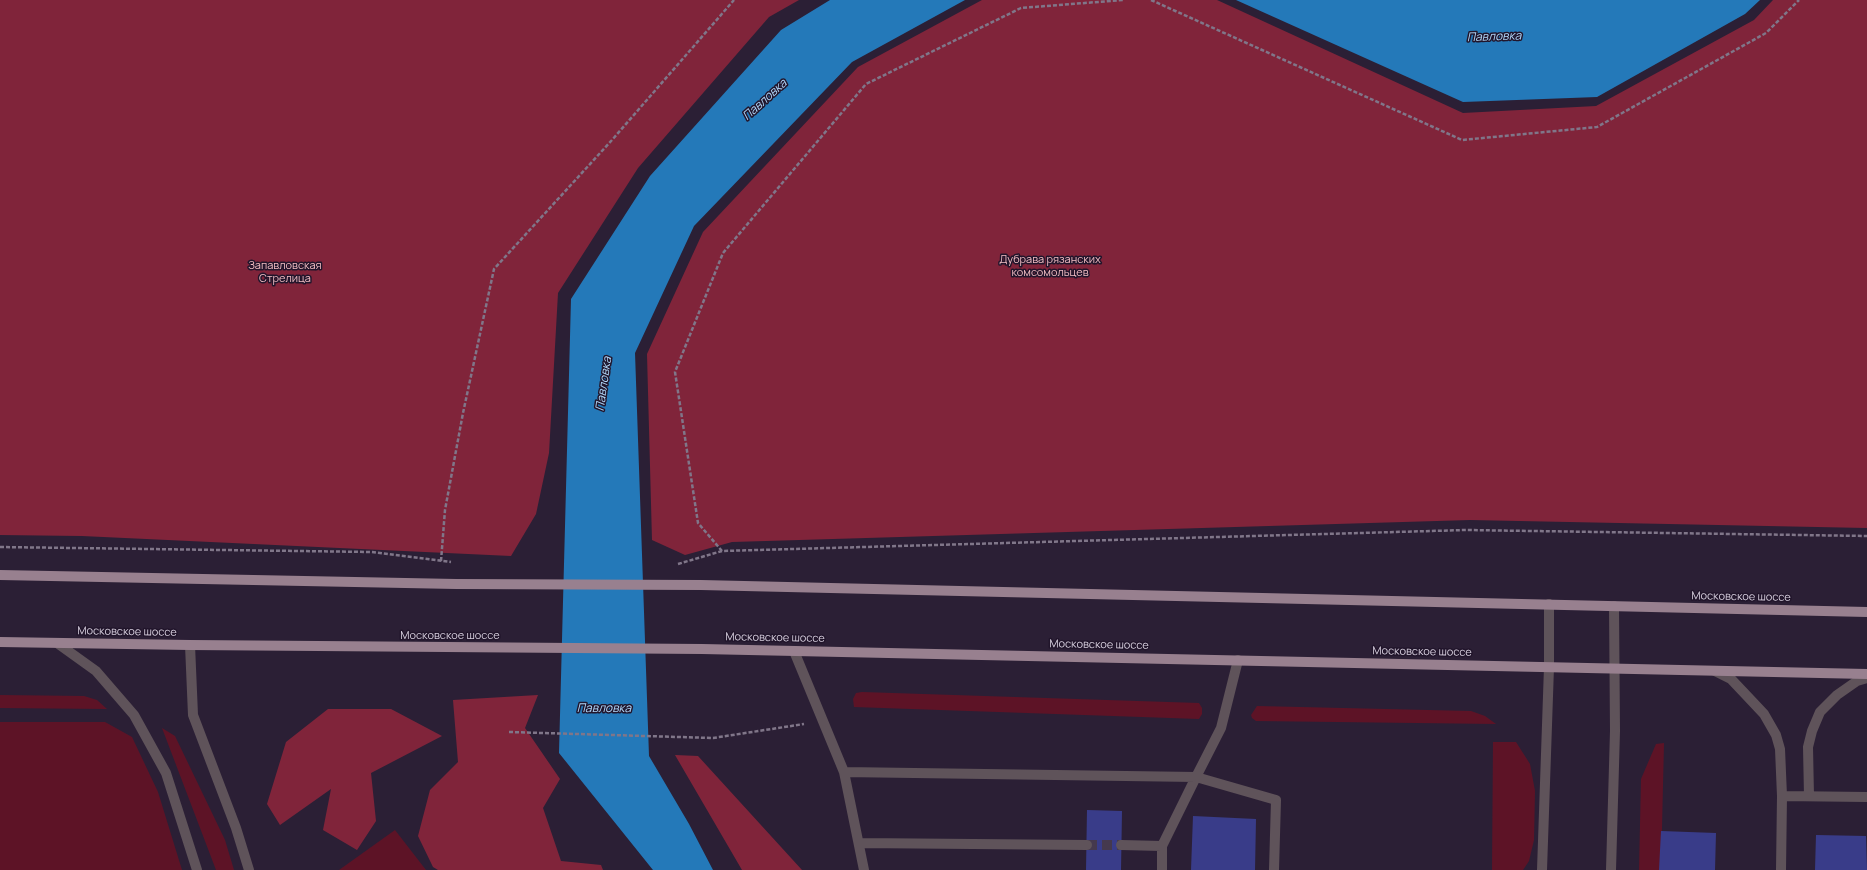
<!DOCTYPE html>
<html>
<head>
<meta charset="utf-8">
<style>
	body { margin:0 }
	canvas { display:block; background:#2b1f35 }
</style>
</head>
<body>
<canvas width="1867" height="870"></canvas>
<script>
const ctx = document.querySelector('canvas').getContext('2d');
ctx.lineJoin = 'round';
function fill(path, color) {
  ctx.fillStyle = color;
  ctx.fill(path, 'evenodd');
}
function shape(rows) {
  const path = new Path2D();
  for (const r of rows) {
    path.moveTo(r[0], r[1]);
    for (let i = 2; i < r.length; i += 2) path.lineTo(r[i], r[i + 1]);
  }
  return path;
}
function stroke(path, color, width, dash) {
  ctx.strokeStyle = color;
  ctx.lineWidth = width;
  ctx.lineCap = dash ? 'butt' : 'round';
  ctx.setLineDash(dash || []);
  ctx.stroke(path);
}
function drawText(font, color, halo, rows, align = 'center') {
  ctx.font = font + ' Manrope,sans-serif';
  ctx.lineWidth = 3;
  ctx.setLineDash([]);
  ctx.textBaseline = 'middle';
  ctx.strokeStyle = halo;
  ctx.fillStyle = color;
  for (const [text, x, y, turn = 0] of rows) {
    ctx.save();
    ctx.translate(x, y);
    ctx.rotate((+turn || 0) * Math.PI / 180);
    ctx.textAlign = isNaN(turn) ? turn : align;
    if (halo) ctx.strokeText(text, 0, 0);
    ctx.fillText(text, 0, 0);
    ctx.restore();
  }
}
fill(shape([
	[862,692,1199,703,1202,708,1202,714,1199,719,854,707,853,699,856,693],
	[0,695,84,696,97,700,107,709,0,708],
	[1257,706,1471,711,1485,716,1496,724,1256,721,1252,718,1251,715],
	[0,722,105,722,132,737,158,792,182,870,0,870],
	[162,728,175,736,225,840,234,870,216,870],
	[1493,742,1516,742,1530,764,1535,791,1534,840,1529,861,1523,870,1492,870],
	[1664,743,1661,870,1639,870,1641,779,1656,744],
	[395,830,426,870,339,870]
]), '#5d1326');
fill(shape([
	[0,0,799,0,769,17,638,168,558,293,549,453,536,514,511,556,82,536,0,535],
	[982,0,1217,0,1463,113,1596,106,1754,20,1773,0,1867,0,1867,528,1470,520,732,542,685,555,652,540,647,354,703,232,858,67],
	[538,695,525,728,560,779,543,808,561,861,601,865,603,870,438,870,433,867,418,836,430,790,458,762,453,700],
	[328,709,391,709,442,736,371,773,376,821,357,850,323,830,331,789,280,825,267,804,286,742],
	[675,755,698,756,802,870,742,870]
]), '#80243a');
fill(shape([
	[830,0,965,0,852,62,694,226,635,353,649,756,689,824,713,870,653,870,559,753,571,299,650,176,781,30],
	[1236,0,1760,0,1745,14,1597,97,1463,102]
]), '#2479b9');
fill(shape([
	[1087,810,1122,811,1121,870,1086,870],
	[1193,816,1256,819,1255,870,1191,870],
	[1661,831,1716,833,1715,870,1659,870],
	[1816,835,1866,836,1867,870,1815,870]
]), '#393c89');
stroke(shape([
	[1087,845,1121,845]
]), '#45394e', 10, [10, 5]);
stroke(shape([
	[1151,0,1462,140,1597,127,1766,33,1799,0],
	[0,547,372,552,451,562],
	[722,551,698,523,675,372,723,253,866,84,1021,8,1123,0],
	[441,561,445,510,463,413,494,269,612,140,734,0],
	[678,564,722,551,1466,530,1867,536],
	[509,732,713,738,804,724]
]), '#807689', 2.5, [4, 2]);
stroke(shape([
	[57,643,96,671,134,715,166,773,197,870],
	[190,645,193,715,236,828,249,870],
	[794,651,844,772,864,870],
	[1715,671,1731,679,1748,697,1764,714,1776,735,1780,749,1782,796,1781,870],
	[844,772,1196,777,1221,728,1238,660],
	[1782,796,1867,797],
	[1809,796,1808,747,1812,731,1820,712,1837,695,1857,681,1867,678],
	[859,843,1087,845],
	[1121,845,1162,846,1196,777,1276,800,1274,870],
	[1162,870,1162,846],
	[1542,870,1549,667,1549,604],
	[1611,870,1615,731,1614,606]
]), '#5f535a', 10);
stroke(shape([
	[0,575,456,584,701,585,1867,612],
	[0,642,190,645,702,649,1867,674]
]), '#98808f', 10);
drawText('11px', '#f3bdc3', '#21152b', [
	["Дубрава рязанских",1050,260],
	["комсомольцев",1050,273],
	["Запавловская",285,266],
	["Стрелица",285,279]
]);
drawText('11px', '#d7cfde', '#21152b', [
	["Московское шоссе",1741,597,1],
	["Московское шоссе",127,632,1],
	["Московское шоссе",450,636],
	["Московское шоссе",775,638,1],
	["Московское шоссе",1099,645,1],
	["Московское шоссе",1422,652,1]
]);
drawText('italic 12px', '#b0d6f8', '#21152b', [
	["Павловка",1494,37,-2],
	["Павловка",765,100,-42],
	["Павловка",604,384,-82],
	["Павловка",604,709]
]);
</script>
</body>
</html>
